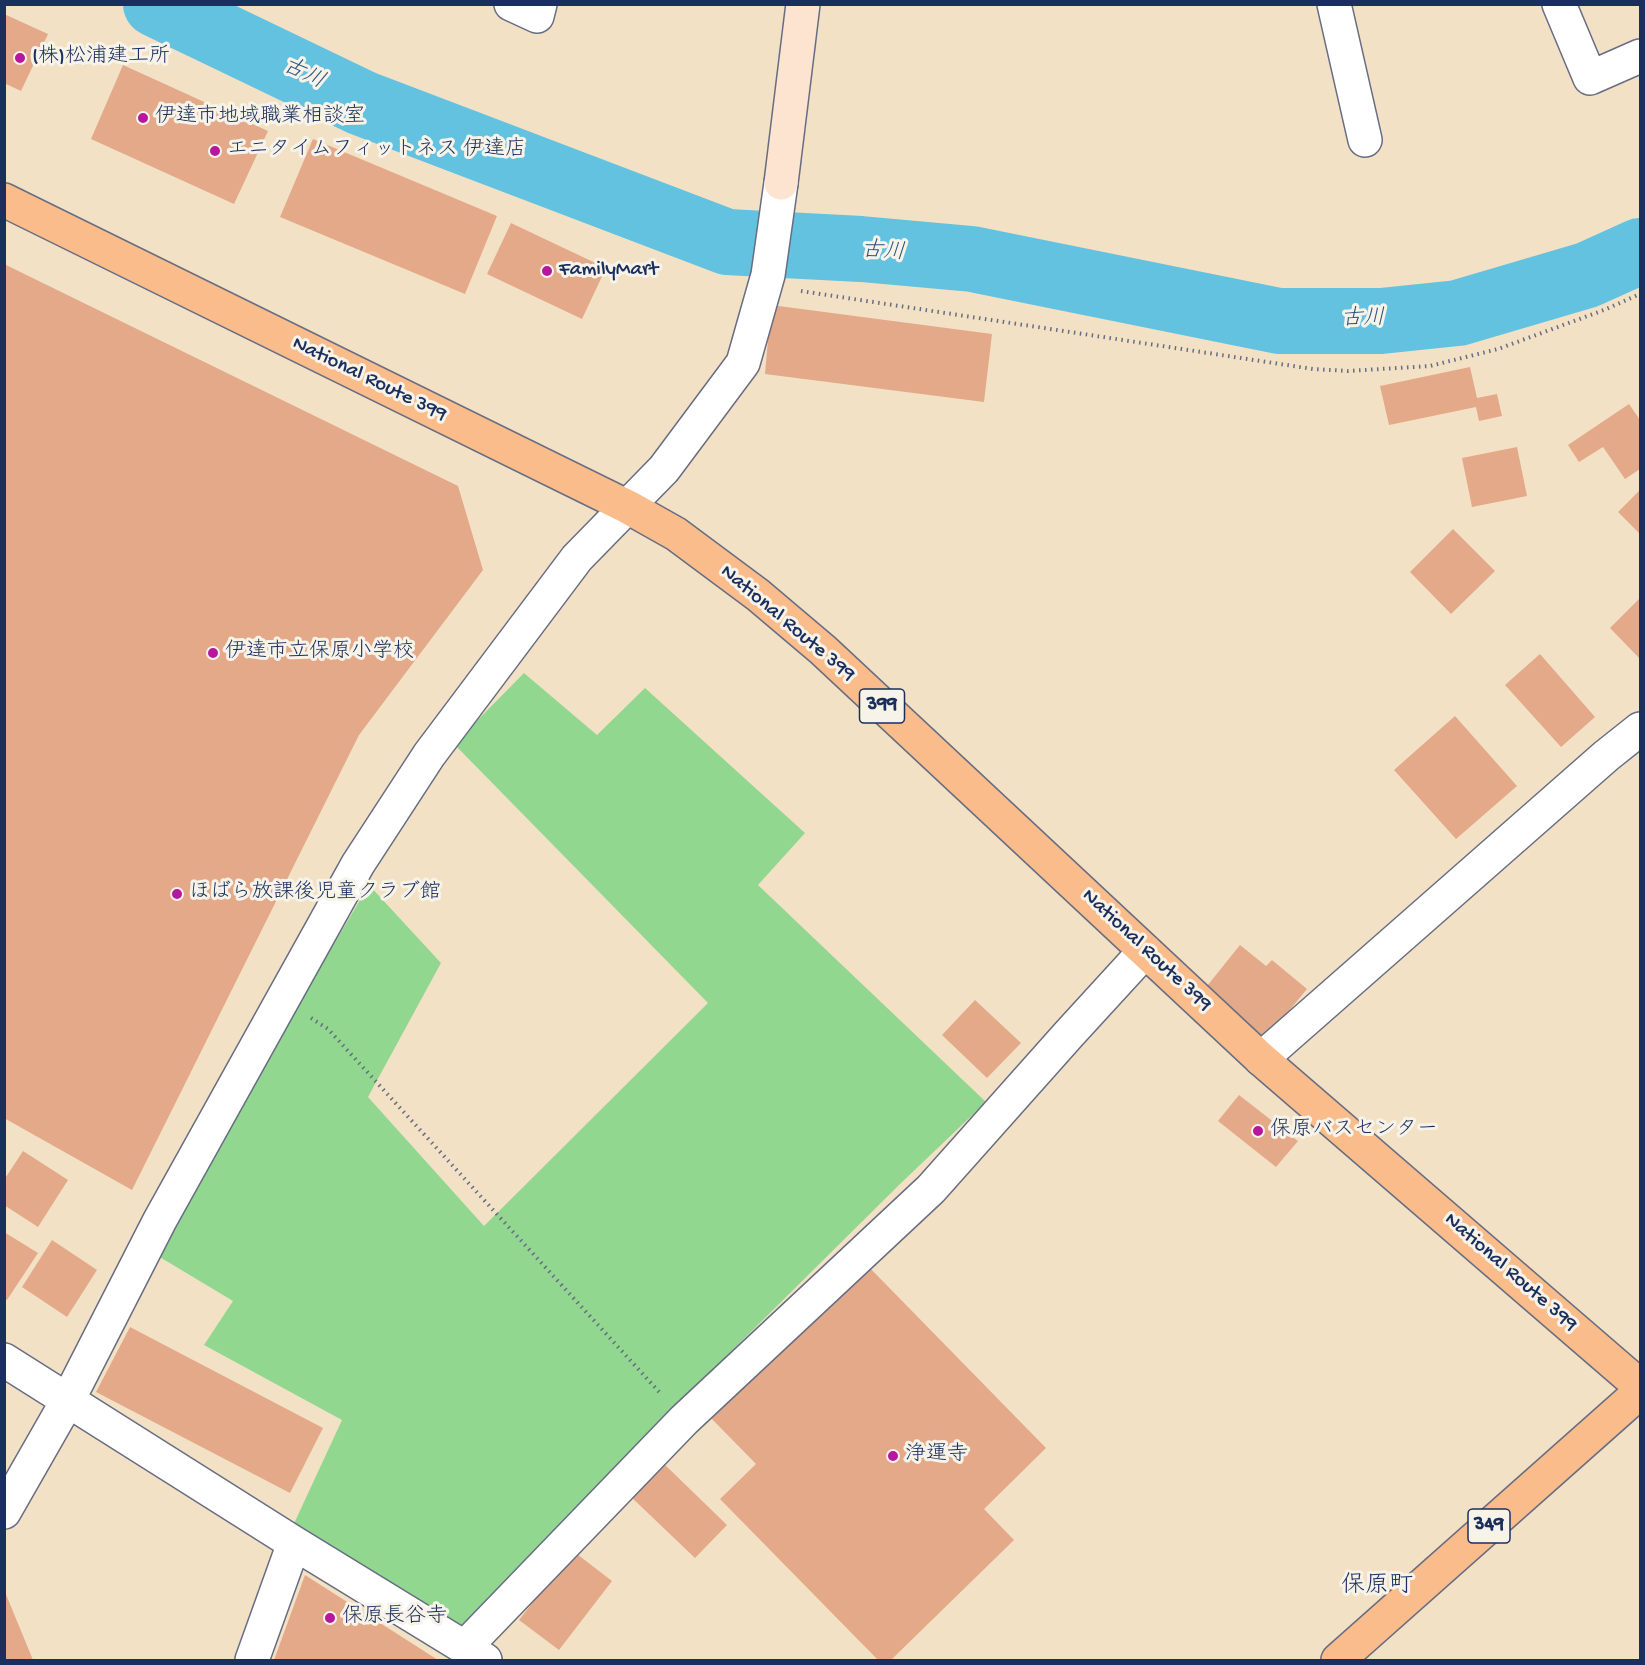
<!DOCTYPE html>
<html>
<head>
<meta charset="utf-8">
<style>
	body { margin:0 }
	#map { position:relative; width:1645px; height:1665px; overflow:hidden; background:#f3e1c6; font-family:"Gochi Hand",sans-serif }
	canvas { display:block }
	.frame { position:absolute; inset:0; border:6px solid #1b2f5e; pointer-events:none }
</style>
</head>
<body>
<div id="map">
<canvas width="1645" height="1665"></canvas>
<div class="frame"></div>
</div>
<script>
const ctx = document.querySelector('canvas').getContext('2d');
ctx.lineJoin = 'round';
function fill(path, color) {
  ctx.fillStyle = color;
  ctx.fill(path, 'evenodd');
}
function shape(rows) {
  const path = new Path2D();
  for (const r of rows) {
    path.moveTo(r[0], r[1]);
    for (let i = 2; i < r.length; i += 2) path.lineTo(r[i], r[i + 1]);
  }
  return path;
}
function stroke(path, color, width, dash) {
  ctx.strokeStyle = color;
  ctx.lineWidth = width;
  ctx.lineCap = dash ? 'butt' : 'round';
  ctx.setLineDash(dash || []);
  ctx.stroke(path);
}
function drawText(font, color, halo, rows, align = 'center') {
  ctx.font = font + ' "Gochi Hand","Klee One",sans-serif';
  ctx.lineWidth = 6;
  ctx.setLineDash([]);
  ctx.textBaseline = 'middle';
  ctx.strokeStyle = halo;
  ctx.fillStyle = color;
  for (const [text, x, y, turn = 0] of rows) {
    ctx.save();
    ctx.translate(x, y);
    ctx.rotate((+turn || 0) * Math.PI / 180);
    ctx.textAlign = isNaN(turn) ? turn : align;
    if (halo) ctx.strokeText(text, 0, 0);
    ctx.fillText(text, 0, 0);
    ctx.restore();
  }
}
fill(shape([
	[524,673,597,735,645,688,805,833,758,885,986,1102,899,1185,661,1421,464,1632,291,1530,342,1420,204,1345,233,1301,158,1256,289,1019,369,885,441,963,368,1097,484,1226,708,1003,454,744]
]), '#92d790');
stroke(shape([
	[156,4,362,103,727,242,861,249,972,259,1279,321,1381,321,1458,313,1587,275,1640,251]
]), '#62c2e0', 66);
fill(shape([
	[4,14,48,34,21,91,4,83],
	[123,65,268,131,234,204,91,139],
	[313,139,497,216,465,294,280,217],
	[511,223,606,268,582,319,487,274],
	[4,264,458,486,483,570,359,735,132,1190,4,1118],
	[771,305,992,334,984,402,765,374],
	[1470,367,1477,398,1497,394,1502,416,1479,421,1476,407,1389,425,1380,386],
	[1629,404,1640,420,1640,469,1625,479,1603,447,1579,462,1568,445],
	[1517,447,1527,496,1472,507,1462,458],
	[1640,490,1640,534,1618,512],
	[1453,529,1495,571,1451,614,1410,572],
	[1640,598,1640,659,1610,628],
	[1540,654,1595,717,1561,747,1505,685],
	[1455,716,1517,786,1456,839,1394,770],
	[1240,945,1266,966,1272,960,1307,989,1264,1041,1203,991],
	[975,1000,1021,1043,987,1078,942,1035],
	[1239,1095,1298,1141,1276,1167,1218,1121],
	[23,1151,68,1180,38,1227,4,1205,4,1180],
	[4,1232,38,1253,7,1300,4,1298],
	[52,1240,97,1270,67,1317,22,1287],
	[865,1263,1046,1448,984,1509,1014,1540,891,1660,878,1660,720,1499,756,1464,709,1416],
	[130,1327,323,1428,290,1493,96,1392],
	[661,1461,727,1525,695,1558,629,1495],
	[573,1551,612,1581,559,1650,519,1620],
	[305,1575,438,1660,274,1660],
	[4,1592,5,1592,33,1660,4,1660]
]), '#e3a989');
const street = shape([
	[511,4,537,16,540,4],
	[1334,4,1365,140],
	[1559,4,1590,78,1640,56],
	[1261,1059,1606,756,1640,729],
	[4,1360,294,1543,485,1660],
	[4,1512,68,1400,160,1220,358,864,429,755,577,558,664,469,743,363,768,275,781,183],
	[465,1647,684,1420,931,1189,1069,1034,1145,951],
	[252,1660,294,1543]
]);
const secondary = shape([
	[781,183,803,4]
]);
const highway = shape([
	[4,200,569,478,628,507,676,534,758,595,823,650,1261,1059,1640,1386],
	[1338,1660,1640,1392]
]);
stroke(street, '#676d82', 36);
stroke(secondary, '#676d82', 36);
stroke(highway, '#676d82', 36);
stroke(shape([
	[801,291,1313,369,1348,371,1430,366,1498,349,1604,310,1640,294],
	[311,1018,328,1029,661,1394]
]), '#676d82', 4, [1.5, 4.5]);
stroke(street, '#fff', 33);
stroke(secondary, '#fde4d0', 33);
stroke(highway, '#f9bc8a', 33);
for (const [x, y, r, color] of [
	[20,58,6,"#b5179e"],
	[143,118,6,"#b5179e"],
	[215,151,6,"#b5179e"],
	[547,271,6,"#b5179e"],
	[213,653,6,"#b5179e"],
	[177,894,6,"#b5179e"],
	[1258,1131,6,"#b5179e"],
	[893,1456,6,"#b5179e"],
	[330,1618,6,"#b5179e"]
]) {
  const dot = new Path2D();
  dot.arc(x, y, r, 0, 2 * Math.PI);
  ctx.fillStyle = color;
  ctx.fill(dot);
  stroke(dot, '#f7f3e8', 2);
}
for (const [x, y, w] of [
	[882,706,45],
	[1489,1526,42]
]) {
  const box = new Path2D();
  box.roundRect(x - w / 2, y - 17, w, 34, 4.5);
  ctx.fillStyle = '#f7f3e8';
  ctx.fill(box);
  stroke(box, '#1b2f5e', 1.5);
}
drawText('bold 20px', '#1b2f5e', null, [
	["399",882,706],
	["349",1489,1526]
]);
drawText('21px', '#1b2f5e', '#f7f3e8', [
	["(株)松浦建工所",32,58],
	["伊達市地域職業相談室",155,118],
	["エニタイムフィットネス 伊達店",227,151],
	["FamilyMart",559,271],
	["伊達市立保原小学校",225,653],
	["ほばら放課後児童クラブ館",189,894],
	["保原バスセンター",1270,1131],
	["浄運寺",905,1456],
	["保原長谷寺",342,1618]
], 'left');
drawText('21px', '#1b2f5e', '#f7f3e8', [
	["National Route 399",369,380,26],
	["National Route 399",787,624,40],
	["National Route 399",1146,951,43],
	["National Route 399",1510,1273,41]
]);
drawText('italic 22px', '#2d547e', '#f7f3e8', [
	["古川",303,75,26],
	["古川",883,253,4],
	["古川",1363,320,-1]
]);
drawText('24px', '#1b2f5e', '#f7f3e8', [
	["保原町",1377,1587]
]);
</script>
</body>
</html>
